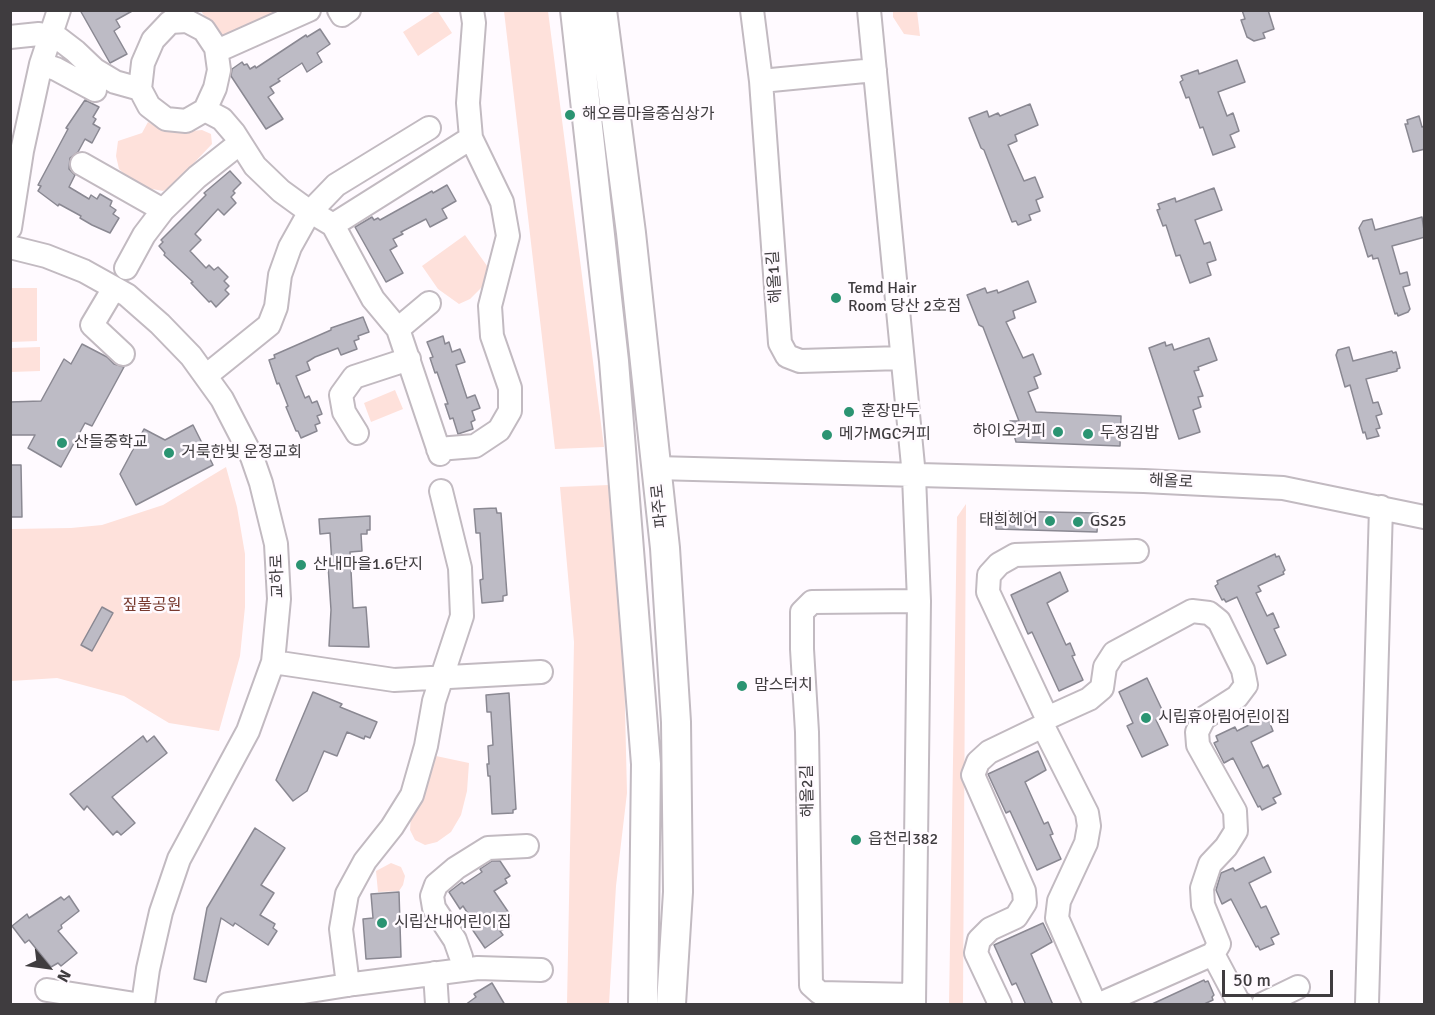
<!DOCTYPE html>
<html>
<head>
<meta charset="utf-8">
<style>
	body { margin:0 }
	#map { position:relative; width:1435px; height:1015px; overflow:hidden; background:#fffaff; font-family:Signika,sans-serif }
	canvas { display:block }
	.frame { position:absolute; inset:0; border:12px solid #3f3c3f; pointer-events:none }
	.north { position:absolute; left:18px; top:937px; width:60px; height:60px; -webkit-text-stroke:4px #fffaff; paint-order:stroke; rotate:119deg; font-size:16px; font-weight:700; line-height:24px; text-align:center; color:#3f3c3f }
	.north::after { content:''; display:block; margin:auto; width:21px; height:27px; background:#3f3c3f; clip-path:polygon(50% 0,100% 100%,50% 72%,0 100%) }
	.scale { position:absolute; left:1222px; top:970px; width:111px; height:27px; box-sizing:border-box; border:3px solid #3f3c3f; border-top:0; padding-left:8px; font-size:18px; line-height:21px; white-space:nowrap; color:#3f3c3f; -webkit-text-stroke:4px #fffaff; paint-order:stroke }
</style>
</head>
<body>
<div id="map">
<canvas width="1435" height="1015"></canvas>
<div class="frame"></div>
<div class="north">N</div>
<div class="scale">50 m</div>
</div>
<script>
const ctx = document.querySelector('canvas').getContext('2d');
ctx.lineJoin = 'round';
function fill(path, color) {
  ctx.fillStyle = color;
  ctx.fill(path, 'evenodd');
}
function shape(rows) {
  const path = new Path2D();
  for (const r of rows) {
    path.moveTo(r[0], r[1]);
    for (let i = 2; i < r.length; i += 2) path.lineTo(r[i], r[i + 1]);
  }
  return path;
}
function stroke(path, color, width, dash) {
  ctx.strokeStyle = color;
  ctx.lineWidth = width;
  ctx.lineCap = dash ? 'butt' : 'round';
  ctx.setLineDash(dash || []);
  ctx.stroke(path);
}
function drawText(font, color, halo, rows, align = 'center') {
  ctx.font = font + ' Signika,"Noto Sans KR",sans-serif';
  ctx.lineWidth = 5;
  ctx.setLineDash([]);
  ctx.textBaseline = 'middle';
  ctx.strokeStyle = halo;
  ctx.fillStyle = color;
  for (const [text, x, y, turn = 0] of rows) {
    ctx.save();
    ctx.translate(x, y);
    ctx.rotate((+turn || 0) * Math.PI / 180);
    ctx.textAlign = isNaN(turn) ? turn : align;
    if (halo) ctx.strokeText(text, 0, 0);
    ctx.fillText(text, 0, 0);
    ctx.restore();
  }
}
fill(shape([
	[437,10,452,33,418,56,403,32],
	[201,11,293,11,228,39,217,35],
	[504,11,548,11,604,447,555,449],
	[893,11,917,11,920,36,904,34,893,17],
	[148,122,160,129,181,132,202,130,211,134,212,144,173,185,163,191,147,188,133,182,119,169,116,156,118,141,142,133],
	[465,235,490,270,482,287,470,299,459,304,438,289,422,266],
	[11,288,37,288,37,341,11,342],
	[40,347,40,371,11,372,11,348],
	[395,390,403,409,371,422,364,403],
	[226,467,237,507,245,554,245,607,240,656,219,731,169,723,124,696,57,678,11,681,11,529,71,528,102,525,163,505],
	[609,485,624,667,627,793,616,886,609,1004,567,1004,574,642,560,487],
	[966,504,963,1004,949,1004,957,517],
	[436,756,469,763,467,791,461,815,451,832,437,842,425,845,415,840,410,830,411,815,425,787],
	[391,863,401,867,405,876,403,885,399,891,378,892,376,871]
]), '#fee1db');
const building = shape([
	[80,10,134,10,116,20,120,27,114,31,127,54,110,63,80,10],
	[1242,10,1268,10,1274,29,1263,33,1265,38,1254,41,1247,37,1241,20,1245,19,1242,10],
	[320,29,330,44,317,53,322,62,307,72,302,63,278,79,280,81,270,87,274,93,268,97,283,119,266,129,231,76,232,69,242,62,244,65,247,64,250,69,255,66,256,68,306,35,307,37,320,29],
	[1237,60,1245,82,1218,92,1227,116,1233,113,1239,131,1230,135,1235,147,1213,155,1203,127,1200,128,1189,97,1186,98,1180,82,1183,80,1181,76,1198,70,1199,74,1237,60],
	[85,100,99,107,93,117,96,119,93,124,100,128,92,143,85,139,78,152,70,158,69,169,75,175,69,187,89,199,91,195,97,199,100,194,112,201,110,206,116,210,113,214,119,218,110,233,92,225,80,218,81,216,59,204,58,206,38,191,41,186,38,185,68,129,66,128,85,100],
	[1030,104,1038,125,1015,135,1017,141,1008,145,1024,181,1035,177,1043,197,1036,200,1040,211,1029,215,1031,220,1018,225,1016,221,1012,222,984,150,981,148,969,118,987,111,989,117,998,113,1000,116,1030,104],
	[1419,116,1422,127,1425,126,1425,149,1413,152,1405,124,1408,124,1407,120,1419,116],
	[230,171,241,183,233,191,235,193,231,197,236,203,224,215,218,209,195,234,201,240,190,251,206,268,209,265,214,270,218,267,228,277,224,281,229,286,225,290,229,294,216,307,211,301,209,302,191,283,193,282,164,255,165,253,159,246,163,242,161,240,206,195,204,193,230,171],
	[447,185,456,201,442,209,447,218,430,227,426,219,401,232,403,234,393,239,397,246,390,250,403,273,386,282,355,227,372,217,374,220,378,218,380,220,432,191,433,193,447,185],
	[1214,188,1222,210,1195,220,1204,244,1210,242,1216,260,1207,263,1211,275,1190,283,1180,255,1176,256,1166,225,1163,226,1157,210,1160,209,1158,204,1175,198,1176,202,1214,188],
	[1422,217,1425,237,1392,246,1400,274,1407,272,1410,285,1403,287,1410,309,1408,312,1398,316,1397,313,1395,314,1378,258,1373,259,1372,255,1368,257,1359,228,1363,221,1372,219,1375,230,1422,217],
	[1028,281,1036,302,1013,311,1015,318,1006,322,1023,358,1033,354,1041,374,1034,377,1038,388,1028,392,1036,412,1121,416,1120,446,1016,442,1010,421,1019,421,983,327,979,325,967,295,985,288,987,293,997,290,998,293,1028,281],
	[363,317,369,332,358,336,359,339,354,341,357,349,341,355,338,348,315,357,307,362,310,370,296,376,305,398,309,396,312,403,317,401,322,414,317,416,320,423,315,425,317,431,301,438,298,431,296,431,286,407,288,406,279,383,277,384,269,360,275,358,274,355,331,330,331,328,363,317],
	[443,336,445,344,449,342,452,352,460,349,465,362,456,365,467,398,475,395,480,408,472,411,475,420,471,422,473,429,458,434,453,418,450,419,445,404,448,404,437,372,435,373,430,358,433,357,427,342,443,336],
	[1209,338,1217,360,1198,367,1199,370,1194,371,1203,396,1198,397,1201,407,1193,410,1200,432,1179,439,1149,348,1165,342,1166,346,1172,344,1174,350,1209,338],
	[82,344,107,357,114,364,124,367,92,426,85,423,61,467,28,448,35,435,10,435,10,402,41,401,64,359,71,364,82,344],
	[1349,347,1353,361,1392,351,1393,353,1396,352,1400,368,1397,369,1397,371,1366,379,1373,403,1378,402,1382,414,1376,416,1380,428,1376,429,1379,436,1367,439,1365,432,1363,433,1350,385,1345,387,1336,355,1338,350,1349,347],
	[193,425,213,465,136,505,120,474,144,429,165,440,193,425],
	[10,465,21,465,22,517,10,517,10,465],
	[496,508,497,513,501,513,507,595,503,596,503,601,482,603,480,580,483,579,480,533,476,533,474,509,496,508],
	[996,511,1098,513,1097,532,996,529,996,511],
	[370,516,370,530,367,530,367,534,361,534,362,551,350,552,353,608,366,607,369,647,329,646,331,610,328,565,332,565,330,533,320,534,319,519,370,516],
	[1275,554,1276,557,1279,556,1285,570,1283,572,1284,574,1258,586,1261,591,1256,593,1267,616,1273,613,1279,627,1274,629,1286,655,1267,664,1237,597,1226,602,1224,599,1222,600,1215,586,1218,584,1217,581,1275,554],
	[1060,572,1068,591,1047,603,1066,645,1070,643,1075,655,1072,656,1083,680,1059,691,1032,632,1028,634,1011,595,1060,572],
	[102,607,113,613,92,651,81,645,102,607],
	[1147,678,1165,716,1156,720,1168,745,1142,757,1127,726,1133,723,1119,692,1147,678],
	[313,692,342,704,340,707,377,722,370,738,365,736,364,739,347,732,337,756,324,751,307,791,293,801,276,780,313,692],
	[509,693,516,809,513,810,513,813,492,814,490,776,488,776,487,764,489,764,488,746,493,745,491,712,487,712,486,695,509,693],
	[1267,716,1273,731,1251,742,1263,768,1268,765,1281,794,1273,798,1276,803,1262,810,1260,806,1258,807,1233,758,1224,763,1214,743,1218,741,1216,736,1235,727,1237,731,1267,716],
	[143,736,147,742,154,736,167,753,112,797,135,823,121,835,117,831,113,835,87,806,84,810,70,794,143,736],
	[1038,751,1046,770,1025,782,1044,824,1048,822,1053,834,1050,835,1061,859,1037,870,1010,811,1006,813,988,774,1038,751],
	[255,828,285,848,261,885,274,893,260,915,275,924,273,928,277,931,268,945,235,923,233,926,221,918,206,982,194,979,207,908,255,828],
	[1264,857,1271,872,1249,883,1261,908,1266,906,1279,934,1271,938,1274,944,1260,950,1258,946,1256,947,1231,899,1222,904,1216,890,1221,873,1233,868,1235,871,1264,857],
	[492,861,500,861,510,876,505,879,507,883,494,891,511,916,500,923,504,929,500,931,503,935,485,948,472,929,476,926,463,906,460,909,449,892,462,882,464,884,482,872,480,869,492,861],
	[399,892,401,957,366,959,363,919,373,918,371,894,399,892],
	[69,896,79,911,61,925,62,928,58,931,77,953,61,966,58,963,51,967,29,940,25,943,12,926,27,914,29,918,61,897,64,900,69,896],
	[1043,923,1052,942,1031,954,1053,1005,1026,1005,1016,983,1012,985,994,945,1043,923],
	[1204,980,1205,982,1208,981,1214,995,1212,997,1213,1000,1202,1005,1150,1005,1204,980],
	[492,983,505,1005,465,1005,476,997,474,994,492,983]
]);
fill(building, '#bdbbc5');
stroke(building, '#8a8892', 1.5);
const minor = shape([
	[339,10,342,15,349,10],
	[752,10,761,81,780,343,787,356,800,361,902,358],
	[869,10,914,476,919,601,914,1004],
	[10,37,39,34,58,38,75,51,95,70,115,82,140,89,149,106,166,119,186,121,205,110,215,88,219,70,216,48,204,30,187,21,170,22,153,40,143,63,140,89],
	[217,51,309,10],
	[41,64,56,69,95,90],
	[761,81,875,70],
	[205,110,222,119,234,133,255,166,281,191,303,207,333,225,373,299,398,329,440,454],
	[82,164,163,210],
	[333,225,471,138],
	[10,228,22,151,41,64,59,10],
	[10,247,46,256,84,271,127,295,160,324,191,356,222,399,252,457,261,483,276,544,279,599,273,662,248,731,179,859,161,912,148,969,143,1004],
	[126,268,144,235,163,210,197,177,240,143],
	[114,288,92,325,123,354],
	[398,329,429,303],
	[207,375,269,325,276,307,280,275,290,247,309,213,336,185,429,128],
	[357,433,344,412,341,395,354,377,409,359],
	[438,449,475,446,499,430,510,411,510,388,492,336,490,306,508,236,502,202,471,138,468,103,474,23,472,10],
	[656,468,1144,481,1283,488,1424,517],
	[273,662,394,680,541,672],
	[1047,718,988,592,989,575,999,564,1015,555,1137,551],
	[1043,726,1087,813,1089,826,1086,843,1059,901,1057,918,1095,1004],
	[1213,954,1239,1003,1242,1004],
	[461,957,455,940,434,908,432,896,436,885,456,868,488,848,527,846],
	[435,973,437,1004],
	[348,985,341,929,347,894,365,861,392,827,412,795,426,746,434,701,462,616,460,568,441,491],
	[47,990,135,1004],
	[914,995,820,993,811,985,807,732,802,649,802,612,812,602,919,601],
	[228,1004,354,984,478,968,541,970],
	[1000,1004,976,953,979,940,990,929,1016,917,1025,903,1024,891,973,775,978,762,989,752,1043,726,1047,718,1089,699,1102,688,1105,667,1114,653,1192,611,1209,613,1219,621,1243,670,1246,685,1237,697,1204,718,1197,732,1198,745,1235,811,1236,831,1226,847,1210,864,1202,888,1203,905,1219,944,1213,954,1100,1004],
	[1263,1004,1298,987],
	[1367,1004,1381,507]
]);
const major = shape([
	[575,10,614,361,646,764,643,1004],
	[602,10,631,233,665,548,676,722,678,892,671,1004]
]);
stroke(minor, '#c2bac1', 26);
stroke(major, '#c2bac1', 32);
stroke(minor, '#fff', 22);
stroke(major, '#fff', 28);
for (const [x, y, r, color] of [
	[570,115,6,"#2b9472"],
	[836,298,6,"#2b9472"],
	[849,412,6,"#2b9472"],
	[1058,432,6,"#2b9472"],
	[1088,434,6,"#2b9472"],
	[827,435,6,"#2b9472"],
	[62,443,6,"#2b9472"],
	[169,453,6,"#2b9472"],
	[1050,521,6,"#2b9472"],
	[1078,522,6,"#2b9472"],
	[301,565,6,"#2b9472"],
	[742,686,6,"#2b9472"],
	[1146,718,6,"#2b9472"],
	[856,840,6,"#2b9472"],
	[382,923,6,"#2b9472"]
]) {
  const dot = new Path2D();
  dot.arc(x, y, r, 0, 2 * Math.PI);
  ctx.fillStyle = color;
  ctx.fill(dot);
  stroke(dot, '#fffaff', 2);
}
drawText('16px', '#3f3c3f', '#fffaff', [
	["해오름마을중심상가",582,115],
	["Temd Hair",848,289],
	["Room 당산 2호점",848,307],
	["훈장만두",861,412],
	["하이오커피",1046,432,"right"],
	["두정김밥",1100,434],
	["메가MGC커피",839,435],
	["산들중학교",74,443],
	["거룩한빛 운정교회",181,453],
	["태희헤어",1038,521,"right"],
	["GS25",1090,522],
	["산내마을1.6단지",313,565],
	["맘스터치",754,686],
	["시립휴아림어린이집",1158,718],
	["읍천리382",868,840],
	["시립산내어린이집",394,923]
], 'left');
drawText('16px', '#3f3c3f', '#fffaff', [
	["해올1길",775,277,-94],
	["해올로",1171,482,3],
	["파주로",660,506,-96],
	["교하로",278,576,-92],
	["해올2길",808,791,-91]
]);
drawText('16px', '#783a2f', '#fffaff', [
	["짚풀공원",152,606]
]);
</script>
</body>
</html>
